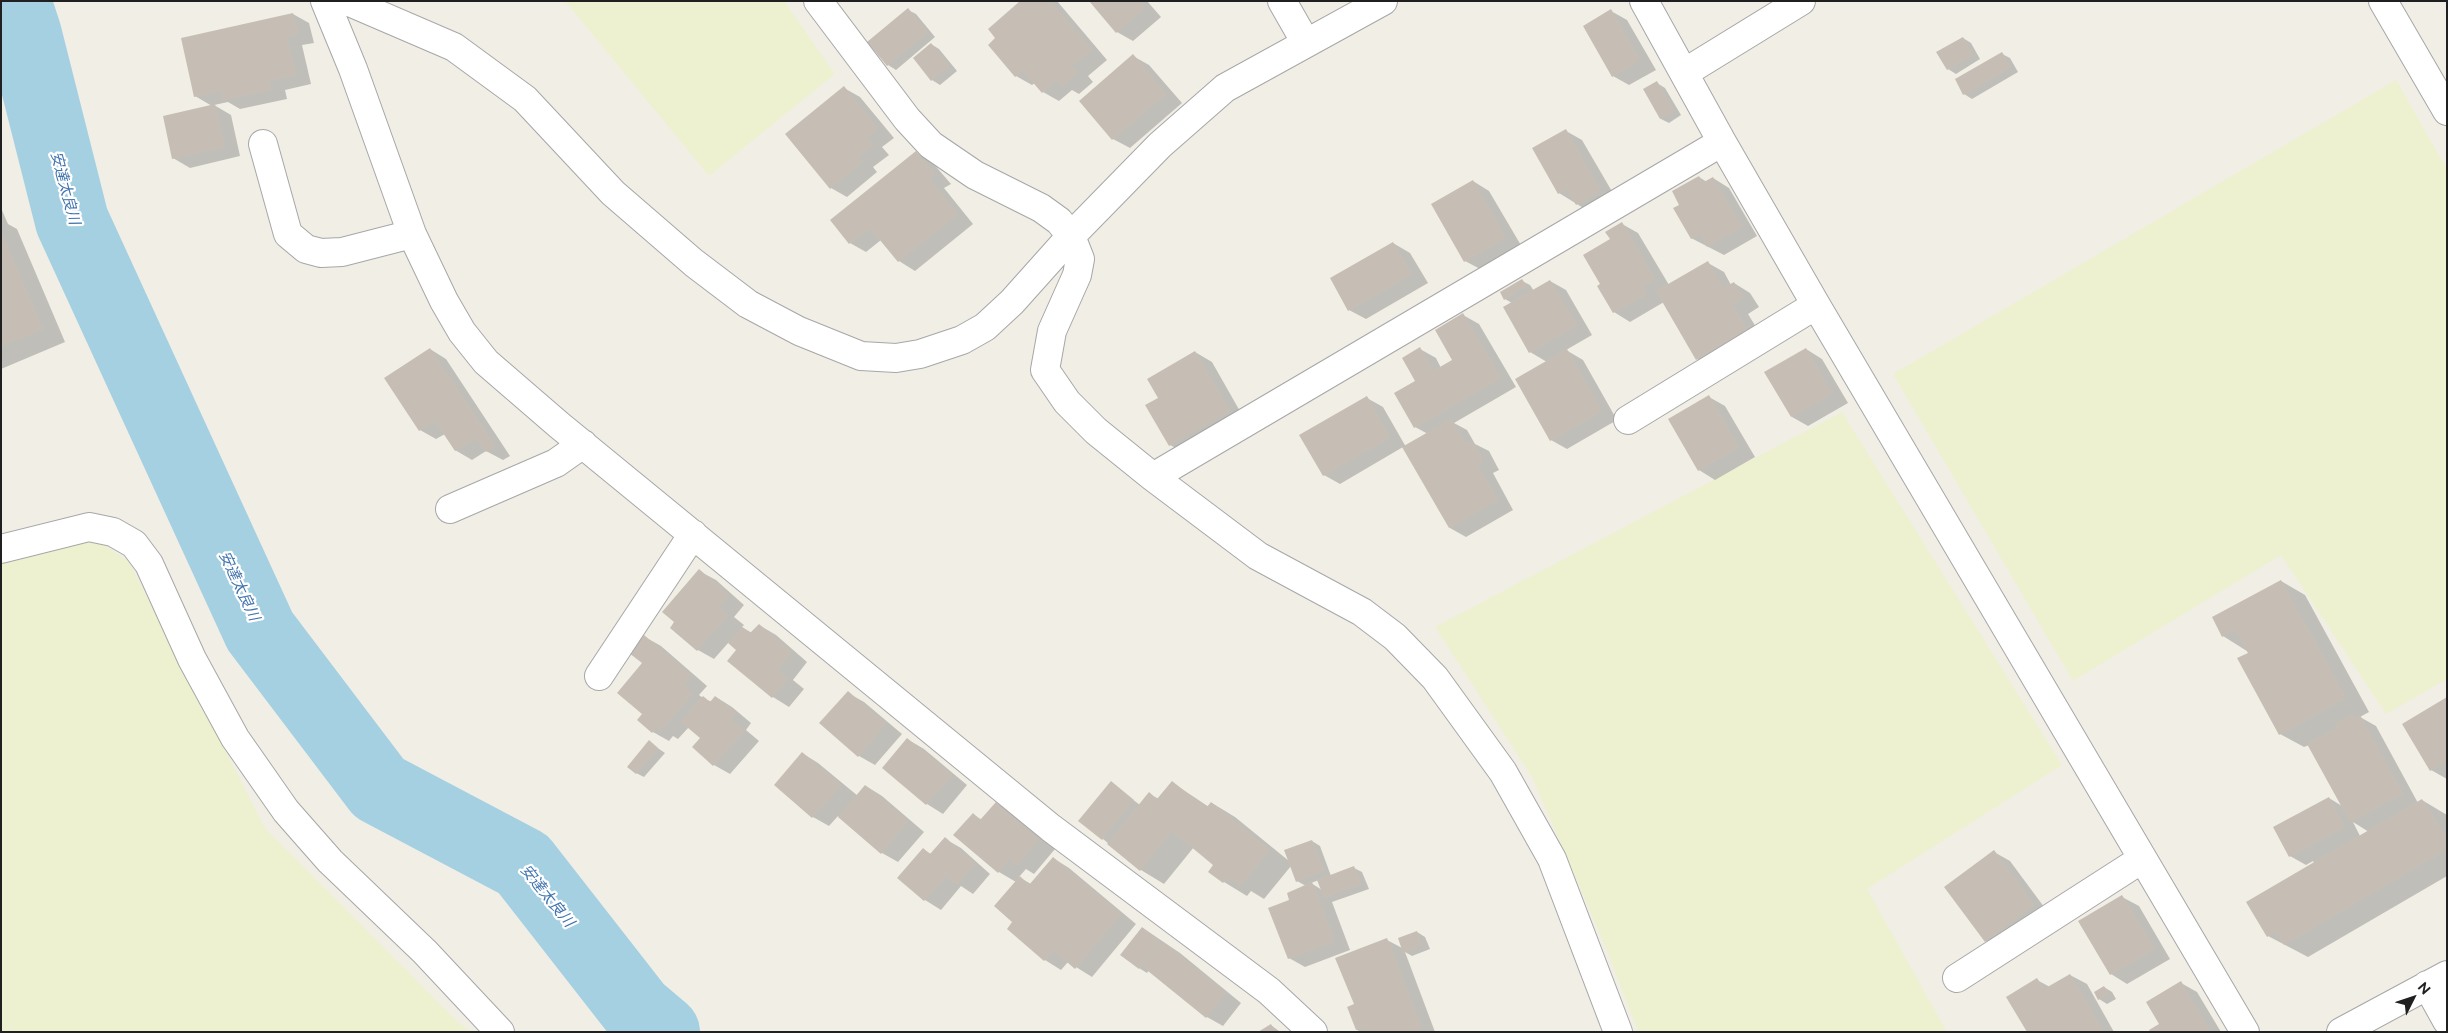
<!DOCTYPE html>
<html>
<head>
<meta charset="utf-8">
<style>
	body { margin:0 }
	#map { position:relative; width:2448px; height:1033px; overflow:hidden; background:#f1eee6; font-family:Raleway,sans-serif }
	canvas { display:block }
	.frame { position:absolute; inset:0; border:2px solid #202020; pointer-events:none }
	.north { position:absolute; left:2388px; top:973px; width:50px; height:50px; -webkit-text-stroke:4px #fff; paint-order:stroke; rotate:49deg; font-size:14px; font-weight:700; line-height:20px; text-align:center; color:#202020 }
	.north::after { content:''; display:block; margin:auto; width:18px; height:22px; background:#202020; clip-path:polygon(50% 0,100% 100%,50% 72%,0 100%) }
</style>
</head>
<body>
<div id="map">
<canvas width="2448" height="1033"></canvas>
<div class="frame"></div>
<div class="north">N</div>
</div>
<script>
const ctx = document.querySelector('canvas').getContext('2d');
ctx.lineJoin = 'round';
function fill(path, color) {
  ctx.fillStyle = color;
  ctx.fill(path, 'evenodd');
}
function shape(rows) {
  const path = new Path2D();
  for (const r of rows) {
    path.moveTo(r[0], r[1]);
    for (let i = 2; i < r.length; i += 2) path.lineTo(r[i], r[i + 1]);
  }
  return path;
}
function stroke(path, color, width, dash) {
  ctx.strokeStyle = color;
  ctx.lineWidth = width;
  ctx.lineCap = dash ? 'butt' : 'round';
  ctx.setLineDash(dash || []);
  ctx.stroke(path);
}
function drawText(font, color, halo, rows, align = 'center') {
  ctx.font = font + ' Raleway,"Noto Sans JP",sans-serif';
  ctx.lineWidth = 4.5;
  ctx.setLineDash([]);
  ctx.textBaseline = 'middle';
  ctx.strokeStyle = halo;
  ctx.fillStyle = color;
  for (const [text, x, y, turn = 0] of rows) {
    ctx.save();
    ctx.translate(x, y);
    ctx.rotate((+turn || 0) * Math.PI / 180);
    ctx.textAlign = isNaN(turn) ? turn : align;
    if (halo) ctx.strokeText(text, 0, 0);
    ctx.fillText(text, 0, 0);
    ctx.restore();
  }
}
fill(shape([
	[565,1,784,1,835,74,709,176],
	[2396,80,2447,169,2447,679,2386,714,2281,555,2073,681,1893,374],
	[1842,412,2062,765,1867,889,1947,1032,1638,1032,1608,953,1532,777,1435,627],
	[91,535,129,562,265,828,457,1021,471,1032,1,1032,1,559]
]), '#edf1d0');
fill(shape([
	[1022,1,1057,1,1107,60,1088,76,1093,82,1079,94,1072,90,1059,101,1043,92,1035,83,1032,85,1016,76,997,39],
	[1090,1,1147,1,1161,17,1133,41,1117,32],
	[908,10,916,14,935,37,896,70,888,65],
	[1611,11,1627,20,1656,70,1629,85,1613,76],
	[293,14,309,23,314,43,302,45,311,84,285,90,287,99,240,109,228,102,214,105,231,115,240,156,190,168,173,158,212,106,195,96],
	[1963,38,1971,43,1980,59,1956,74,1948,69],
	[931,44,939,49,957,71,940,85,932,80,914,58],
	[2002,54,2010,58,2018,72,1972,99,1964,94],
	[1133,56,1149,65,1182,103,1130,148,1113,139],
	[1657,83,1665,88,1681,115,1669,123,1661,119,1645,90],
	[844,88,860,97,894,138,882,147,889,155,873,167,877,172,847,197,831,188],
	[1566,131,1582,140,1617,200,1593,214,1559,193],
	[916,153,932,162,951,184,944,188,973,224,915,271,899,261,881,240,866,252,850,243],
	[1699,177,1707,182,1713,178,1729,188,1757,236,1724,255,1691,238,1681,205],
	[1473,181,1489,191,1522,247,1482,270,1465,261],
	[1,208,8,224,17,229,65,342,1,369],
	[1622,224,1638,233,1669,285,1708,263,1724,272,1731,285,1734,283,1750,293,1759,307,1748,314,1764,340,1714,369,1697,359,1664,302,1630,322,1614,312,1602,284,1611,240],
	[1393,243,1410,253,1428,283,1366,319,1349,310],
	[1522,281,1530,285,1534,291,1550,281,1566,290,1592,335,1566,350,1583,360,1617,420,1567,449,1551,440,1547,362,1530,352,1504,307,1512,303,1505,299],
	[1463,315,1479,324,1516,387,1454,423,1467,430,1475,444,1489,451,1499,470,1493,473,1513,510,1466,537,1450,528,1403,447,1340,484,1324,475,1367,398,1383,407,1406,447,1428,434,1415,427,1420,349,1436,358,1441,368,1454,361],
	[430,349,446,359,510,456,503,460,486,451,472,460,455,450,445,434,436,439,420,430],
	[1806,349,1822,359,1848,403,1808,426,1792,417],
	[1195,352,1212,362,1245,420,1187,454,1170,445,1159,398],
	[1709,397,1725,406,1755,457,1715,480,1699,470],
	[699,571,716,580,744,605,734,617,744,625,742,627,752,633,759,625,776,635,807,662,793,680,804,689,789,707,773,697,729,660,738,650,729,642,714,659,698,650,676,622],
	[2281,581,2305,595,2369,712,2360,717,2376,726,2418,803,2422,800,2447,815,2447,876,2308,957,2268,936,2248,902,2314,863,2313,861,2306,865,2290,856,2329,798,2342,806,2309,745,2304,747,2280,734,2250,653,2223,636],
	[2353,822,2369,832,2360,836],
	[645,637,661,646,707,686,699,695,703,698,712,702,716,697,732,707,751,723,746,730,759,741,730,774,714,765,702,738,689,727,678,739,673,736,669,741,653,732,644,714],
	[848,693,864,702,902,734,875,765,859,756,821,723],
	[2447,699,2447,779,2431,770],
	[907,739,924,749,967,785,943,814,927,804,883,768],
	[649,742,665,753,644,777,636,773],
	[802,753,818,763,858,796,866,786,882,796,924,832,898,862,882,853,838,816,829,826,813,817,775,785],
	[1111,783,1140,805,1149,794,1159,799,1173,783,1209,807,1212,803,1235,817,1289,861,1312,841,1320,846,1331,876,1354,868,1362,872,1369,889,1332,902,1350,950,1305,967,1289,958,1291,900,1306,886,1297,881,1291,866,1264,899,1251,891,1247,896,1224,882,1210,871,1215,865,1194,847,1164,884,1141,870,1103,839],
	[1319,880,1322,890,1311,883],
	[996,803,1012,813,1055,849,1034,874,1026,869,1019,877,1031,884,1053,858,1069,868,1136,924,1092,977,1068,962,1061,970,1045,960,1009,928,1014,922,1016,882,999,872,973,814,982,820],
	[945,839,961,848,990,874,973,894,961,886,941,910,925,900,899,878,924,850,931,854],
	[1994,852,2010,861,2050,915,2002,950,1986,941],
	[2122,897,2139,906,2170,959,2127,984,2111,974,2080,922],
	[1143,928,1180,953,1241,1003,1223,1026,1207,1017,1149,970,1147,973,1139,968],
	[1417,932,1425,937,1430,949,1412,956,1405,952,1435,1032,1361,1032,1357,1030,1349,1008,1356,1005,1387,940,1404,949],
	[2070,975,2087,984,2114,1032,2028,1032,2037,980,2050,987],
	[2181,983,2197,992,2221,1032,2151,1032,2161,1025],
	[2104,987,2112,992,2116,999,2107,1004,2099,999],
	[1271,1025,1280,1032,1261,1032]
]), '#0003');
stroke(shape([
	[14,1,25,35,72,221,260,631,379,788,523,864,637,1010,663,1032]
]), '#a4d0e1', 74);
fill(shape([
	[1020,1,1050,1,1092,50,1072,66,1078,72,1062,86,1057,80,1042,93,1023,71,1015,77,988,45,995,38,988,29],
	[1089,1,1140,1,1145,8,1116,33],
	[908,8,928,32,887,66,867,42],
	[1611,9,1640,60,1612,77,1583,26],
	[293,13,298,34,287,36,296,75,269,81,271,90,222,100,221,91,194,97,181,38],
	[1963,37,1973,55,1947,70,1936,52],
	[931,43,949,66,931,81,913,58],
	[2002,52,2011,67,1963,95,1955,79],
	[1133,54,1166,94,1112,140,1079,101],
	[1657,81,1674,111,1660,119,1643,89],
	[844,86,878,129,867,138,873,145,858,157,862,162,830,189,785,134],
	[215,104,225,147,172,159,163,116],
	[1566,129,1601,191,1576,205,1567,189,1558,194,1532,148],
	[916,151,935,174,929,179,958,214,898,262,870,228,849,244,830,220],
	[1699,176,1702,183,1713,177,1742,227,1707,247,1700,234,1691,239,1673,208,1679,205,1672,191],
	[1473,180,1506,238,1464,262,1431,204],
	[1622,222,1655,279,1643,286,1647,294,1613,313,1597,286,1600,284,1583,255,1610,239,1605,232],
	[1,232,43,329,1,346],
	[1393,242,1412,274,1348,311,1330,278],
	[1708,261,1723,288,1734,282,1743,298,1732,304,1748,331,1696,360,1656,291],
	[1522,279,1527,286,1504,300,1500,292],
	[1550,280,1577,326,1529,353,1503,307],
	[1463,313,1501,378,1414,428,1394,393,1415,381,1402,358,1420,347,1433,371,1452,360,1435,330],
	[430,348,495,446,486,452,476,438,455,451,435,421,419,431,384,378],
	[1806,348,1832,394,1791,417,1764,372],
	[1567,349,1602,411,1550,441,1515,379],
	[1195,351,1230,411,1169,446,1145,405,1158,398,1147,379],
	[1709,395,1739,447,1698,471,1668,419],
	[1367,396,1390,437,1323,476,1299,435],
	[1451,419,1466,444,1472,441,1484,460,1477,464,1498,500,1449,528,1402,447],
	[699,569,729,595,719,607,728,615,697,651,670,628,674,622,662,612],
	[2281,580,2346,698,2279,735,2237,658,2248,653,2235,630,2222,637,2212,617],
	[759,624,792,652,777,670,788,679,772,698,727,661,736,650,728,643,742,627,750,633],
	[644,635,692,676,684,685,693,693,661,731,657,727,652,733,637,720,642,714,617,693,642,663,629,653],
	[848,691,886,724,858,757,819,723],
	[703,696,710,702,715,696,736,713,731,720,744,731,713,766,692,747,700,738,681,722],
	[2447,697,2447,761,2430,771,2402,724],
	[2352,715,2354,719,2360,715,2403,794,2350,822,2307,744,2337,728,2334,725],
	[907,738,952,775,926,805,882,768],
	[649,740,658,748,636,774,627,767],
	[802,752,841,785,812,818,774,785],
	[1111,781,1134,800,1102,840,1078,821],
	[1172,781,1206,808,1211,802,1270,850,1240,886,1228,877,1223,883,1208,872,1213,865,1172,831,1140,871,1107,844,1149,792,1157,799],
	[865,785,908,821,881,854,838,817],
	[2329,797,2345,827,2289,857,2273,827],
	[2422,799,2447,839,2447,849,2284,945,2276,932,2267,937,2246,902],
	[996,802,1039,839,1017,865,1010,859,998,873,953,835,973,813,980,820],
	[945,837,975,864,956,885,946,876,924,901,897,878,923,848,930,854],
	[1312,840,1324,871,1296,882,1284,850],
	[1994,850,2034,905,1985,942,1944,887],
	[1053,857,1121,914,1075,969,1054,951,1044,961,1007,929,1012,922,994,906,1020,876,1029,885],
	[1354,866,1361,884,1324,898,1317,880],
	[1312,882,1335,941,1288,959,1268,908,1289,900,1287,893],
	[2122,895,2155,949,2110,975,2078,921],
	[1142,927,1161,942,1139,969,1120,955],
	[1417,931,1422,945,1403,953,1398,938],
	[1387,938,1422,1028,1414,1032,1364,1032,1363,1028,1356,1030,1347,1007,1354,1004,1335,958],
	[1163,942,1226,993,1206,1018,1143,967],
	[2070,974,2104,1032,2027,1032,2006,997,2037,978,2044,989],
	[2181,981,2211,1032,2150,1032,2149,1030,2159,1024,2146,1002],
	[2104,986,2109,994,2098,1000,2094,992],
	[1271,1024,1275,1032,1258,1032]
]), '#c6beb5');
const minor = shape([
	[325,1,353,69,412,234,444,301,462,332,486,362,559,425,1051,828,1269,991,1313,1032],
	[347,1,454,47,525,99,613,193,694,263,748,304,799,331,861,356,896,358,920,354,962,340,985,327,1012,302,1071,236,1160,145,1225,88,1383,1],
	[818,1,907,119,931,145,975,175,1041,208,1059,221,1071,236,1080,259,1077,275,1052,331,1045,370,1067,402,1096,431,1153,477,1722,142],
	[1282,1,1306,43],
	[1644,1,1722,142,1816,305,2245,1032],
	[2383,1,2447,111],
	[1684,73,1801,1],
	[263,144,288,234,306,249,321,253,342,252,412,234],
	[1628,420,1816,305],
	[1153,477,1258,556,1362,612,1395,637,1435,678,1503,772,1552,859,1618,1032],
	[450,509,556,463,583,444],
	[1,549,89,527,113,532,134,544,149,564,192,659,235,738,286,811,330,861,425,952,500,1032],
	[599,676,693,534],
	[1957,978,2142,859],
	[2427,985,2447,1021],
	[2341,1032,2447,975]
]);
stroke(minor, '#a7a7a7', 30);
stroke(minor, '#fff', 28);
drawText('italic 15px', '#4374ae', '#fff', [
	["安達太良川",65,188,75],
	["安達太良川",239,586,65],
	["安達太良川",547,896,51]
]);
</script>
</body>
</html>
